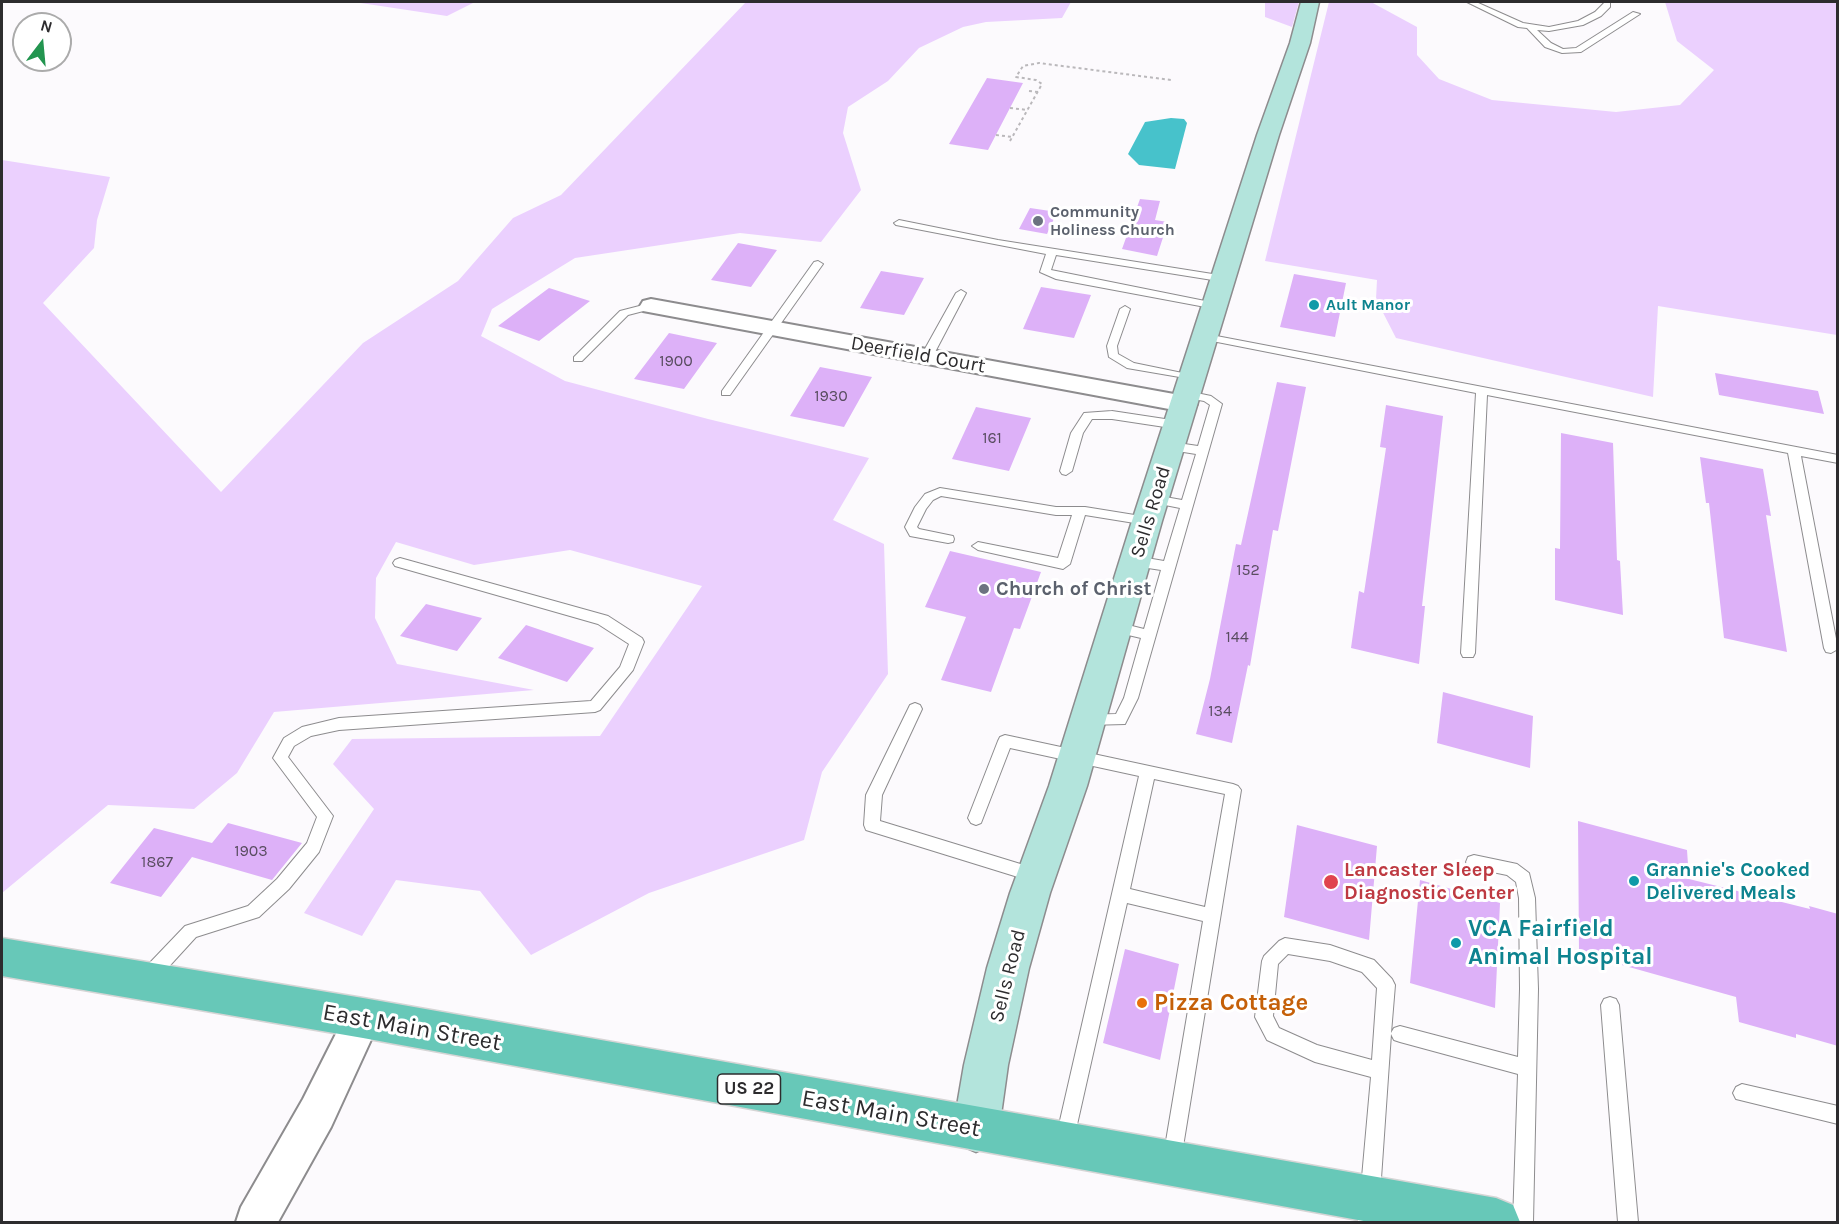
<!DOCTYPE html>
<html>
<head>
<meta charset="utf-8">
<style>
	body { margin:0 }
	#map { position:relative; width:1839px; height:1224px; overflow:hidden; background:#fcfafd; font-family:Karla,sans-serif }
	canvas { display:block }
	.frame { position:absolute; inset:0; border:3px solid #2d2c2e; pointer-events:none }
	.north { position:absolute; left:12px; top:12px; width:60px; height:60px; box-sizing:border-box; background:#fff; border:2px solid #ababab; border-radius:50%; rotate:16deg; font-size:16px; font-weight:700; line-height:24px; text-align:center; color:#2d2c2e }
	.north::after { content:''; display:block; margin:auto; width:21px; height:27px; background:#239550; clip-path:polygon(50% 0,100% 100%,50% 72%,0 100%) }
</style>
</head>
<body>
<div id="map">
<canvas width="1839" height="1224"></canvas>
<div class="frame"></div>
<div class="north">N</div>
</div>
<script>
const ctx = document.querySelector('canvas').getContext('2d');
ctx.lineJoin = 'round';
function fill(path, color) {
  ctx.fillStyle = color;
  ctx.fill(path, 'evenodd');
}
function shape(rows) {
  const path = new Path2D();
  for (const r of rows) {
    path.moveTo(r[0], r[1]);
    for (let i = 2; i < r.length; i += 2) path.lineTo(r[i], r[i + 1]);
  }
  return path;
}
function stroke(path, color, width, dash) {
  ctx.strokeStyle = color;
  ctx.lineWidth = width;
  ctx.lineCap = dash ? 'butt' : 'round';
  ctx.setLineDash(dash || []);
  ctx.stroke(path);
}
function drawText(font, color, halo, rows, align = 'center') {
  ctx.font = font + ' Karla,sans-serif';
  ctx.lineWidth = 6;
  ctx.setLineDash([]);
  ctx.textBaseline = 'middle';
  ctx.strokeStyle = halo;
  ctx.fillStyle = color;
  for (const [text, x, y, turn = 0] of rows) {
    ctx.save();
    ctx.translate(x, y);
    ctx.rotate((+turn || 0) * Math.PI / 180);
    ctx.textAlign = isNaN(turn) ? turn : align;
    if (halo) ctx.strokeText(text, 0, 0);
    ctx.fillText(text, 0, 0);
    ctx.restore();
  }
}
fill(shape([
	[354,2,475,2,447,16],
	[746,2,1071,2,1062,18,986,22,963,27,919,48,888,81,848,107,843,133,861,190,821,242,740,233,575,258,492,309,481,336,565,381,708,419,869,458,833,520,884,544,888,674,822,772,804,840,649,893,531,955,480,891,396,880,362,936,304,913,374,809,333,764,352,739,600,736,702,586,570,550,474,565,396,542,376,578,375,618,397,664,534,690,274,712,237,773,194,809,108,805,2,893,2,160,110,177,97,220,94,248,43,303,221,492,363,343,458,281,513,218,561,195],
	[1265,2,1299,2,1292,27,1265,17],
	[1329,2,1371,2,1417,27,1417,55,1439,79,1492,100,1616,112,1680,105,1714,70,1677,41,1665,2,1837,2,1837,335,1658,306,1653,397,1396,338,1376,299,1377,280,1265,261]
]), '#ebd0fe');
fill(shape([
	[1171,118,1184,119,1187,123,1175,169,1139,165,1128,154,1145,122]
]), '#47c2cb');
fill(shape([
	[987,78,1023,83,988,150,949,144],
	[1140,199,1160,201,1155,220,1168,222,1157,256,1122,249],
	[1030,208,1057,212,1047,234,1019,229],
	[738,243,777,250,751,287,711,280],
	[881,271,924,278,904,315,860,308],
	[1294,274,1346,283,1335,337,1280,327],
	[1041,287,1091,295,1074,338,1023,329],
	[549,288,590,301,539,341,498,326],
	[669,333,717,343,684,389,634,379],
	[820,367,872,377,844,427,790,416],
	[1715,373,1818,391,1824,414,1719,395],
	[1277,382,1306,387,1278,531,1273,530,1250,666,1248,665,1232,743,1196,734,1210,679,1236,544,1241,545],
	[1386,405,1443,416,1422,606,1425,606,1419,664,1351,648,1359,591,1364,593,1386,448,1380,447],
	[976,407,1031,418,1009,471,952,459],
	[1561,433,1613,443,1617,560,1620,561,1623,615,1555,600,1555,548,1560,549],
	[1700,457,1763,469,1771,516,1766,515,1787,652,1724,638,1709,503,1706,503],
	[950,551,1041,572,1020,629,1014,628,991,692,941,680,966,617,925,607],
	[426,604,482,618,457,651,400,636],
	[526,625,594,648,567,682,498,658],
	[1443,692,1533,716,1530,768,1437,743],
	[1578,821,1687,850,1689,879,1810,909,1809,906,1838,914,1838,1046,1796,1034,1796,1038,1739,1022,1736,997,1579,953],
	[228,823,302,843,272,880,192,857,161,897,110,883,154,828,212,843],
	[1297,825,1377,846,1369,940,1284,917],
	[1420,880,1500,903,1495,1008,1410,983],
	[1125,949,1179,964,1160,1060,1103,1043]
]), '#ddb1f8');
const lane = shape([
	[1467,2,1476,2,1523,23,1549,27,1578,21,1595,12,1604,3,1610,3,1610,7,1601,16,1583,25,1549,31,1537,30,1551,43,1563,49,1576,48,1633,12,1640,14,1581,52,1562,53,1545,47,1527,28,1518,27,1467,2],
	[899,220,998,240,1225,276,1230,279,1225,282,1056,255,1051,270,1220,304,1220,308,1216,309,1056,279,1040,272,1046,254,896,225,894,223,899,220],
	[818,261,823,264,730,395,722,395,722,391,814,262,818,261],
	[961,290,966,293,933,356,927,359,923,358,921,356,956,293,961,290],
	[651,303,656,306,655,308,628,315,582,361,574,361,574,357,620,311,651,303],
	[1125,306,1130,309,1117,346,1118,354,1134,363,1197,376,1197,380,1127,368,1109,357,1107,346,1120,309,1125,306],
	[1206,334,1838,455,1838,463,1801,456,1838,649,1831,653,1826,652,1824,648,1788,453,1487,395,1475,653,1473,657,1463,657,1461,653,1476,393,1202,339,1201,337,1206,334],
	[1187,391,1211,396,1222,404,1138,698,1125,724,1088,725,1083,723,1081,719,1083,715,1116,714,1124,698,1141,638,1111,631,1109,627,1116,622,1144,629,1161,570,1135,566,1128,561,1135,556,1164,561,1180,508,1150,502,1148,499,1154,495,1182,500,1196,454,1171,450,1165,446,1171,442,1198,446,1210,405,1204,401,1183,397,1183,393,1187,391],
	[1112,411,1178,421,1184,425,1178,429,1112,419,1092,419,1083,433,1072,471,1066,475,1062,474,1060,471,1071,433,1084,413,1112,411],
	[940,488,1056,507,1085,507,1147,517,1153,521,1147,525,1085,515,1070,564,1063,569,978,550,972,546,978,542,1058,558,1072,515,1056,515,941,496,933,500,926,509,917,527,919,529,953,536,954,539,953,542,948,543,910,536,905,527,915,507,925,494,940,488],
	[400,558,608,616,642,638,644,642,633,670,600,710,595,712,339,730,311,736,294,746,288,757,333,816,319,852,289,889,259,917,196,937,153,984,147,986,141,984,138,978,141,972,185,926,248,906,277,879,307,843,317,817,273,758,284,738,302,727,339,718,591,701,620,667,629,644,598,624,395,566,393,563,395,560,400,558],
	[915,703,920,705,922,709,882,795,880,821,1040,870,1042,875,1040,880,1034,882,866,830,864,825,866,795,910,705,915,703],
	[1005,735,1233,784,1238,786,1241,790,1181,1159,1179,1166,1172,1168,1165,1166,1163,1159,1203,921,1127,903,1074,1138,1072,1145,1065,1147,1058,1145,1056,1138,1139,776,1010,748,981,823,976,825,971,823,968,818,998,741,1000,737,1005,735],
	[1154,779,1225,794,1205,907,1130,889,1154,779],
	[1474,855,1517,864,1529,873,1535,898,1538,989,1533,1222,1513,1222,1518,1074,1400,1042,1394,1040,1391,1034,1378,1222,1358,1222,1371,1077,1315,1062,1267,1040,1255,1017,1262,961,1264,956,1279,941,1285,938,1330,945,1368,958,1374,960,1392,979,1395,985,1391,1033,1394,1028,1400,1026,1518,1057,1520,989,1519,898,1516,882,1507,875,1468,867,1466,862,1468,857,1474,855],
	[1288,954,1330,961,1362,972,1377,988,1372,1060,1317,1045,1279,1028,1273,1016,1278,964,1288,954],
	[1610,997,1616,999,1619,1005,1638,1222,1618,1222,1601,1005,1604,999,1610,997],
	[1742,1084,1838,1106,1838,1124,1736,1099,1733,1093,1736,1087,1742,1084]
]);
const street = shape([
	[651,299,1185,396,1194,399,1197,404,1194,409,1185,412,643,311,640,306,643,301,651,299],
	[363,1001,376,1006,381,1018,331,1127,278,1222,236,1222,241,1207,303,1099,350,1006,363,1001]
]);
const secondary = shape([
	[1301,2,1319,2,1310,43,1279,135,1162,521,1087,786,1050,893,1029,968,1008,1065,999,1129,992,1145,976,1152,960,1145,953,1129,964,1065,987,968,1010,893,1049,786,1132,521,1257,135,1290,43,1301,2]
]);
const primary = shape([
	[2,938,363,998,1496,1198,1513,1205,1520,1222,1369,1222,363,1038,2,976,2,938]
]);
stroke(lane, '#8d8c8e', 2);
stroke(street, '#8d8c8e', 4);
stroke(secondary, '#8d8c8e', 3);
stroke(primary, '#d5d5d5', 3);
stroke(shape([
	[1029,91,1038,92],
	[1010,108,1028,110],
	[996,135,1012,137],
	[1010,141,1042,84,1036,80,1016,77,1023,66,1039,63,1171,80]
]), '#bab8bb', 2, [3, 3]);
fill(lane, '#fff');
fill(street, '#fff');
fill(secondary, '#b3e4dc');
fill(primary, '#67c8b8');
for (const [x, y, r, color] of [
	[1038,221,6,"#6b7280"],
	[1314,305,6,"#0f9aa8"],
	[984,589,6,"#6b7280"],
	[1634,881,6,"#0f9aa8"],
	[1331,882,8,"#e0444e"],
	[1456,943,6,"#0f9aa8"],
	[1142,1003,6,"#e8710a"]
]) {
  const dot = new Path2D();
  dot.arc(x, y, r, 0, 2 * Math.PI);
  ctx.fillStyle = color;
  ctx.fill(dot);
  stroke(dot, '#fff', 2);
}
drawText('bold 16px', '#5b616d', '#fff', [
	["Community",1050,212],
	["Holiness Church",1050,230]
], 'left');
drawText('bold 16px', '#0d838f', '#fff', [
	["Ault Manor",1326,305]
], 'left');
drawText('16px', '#594d60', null, [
	["1900",676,361],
	["1930",831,396],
	["161",992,438],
	["152",1248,570],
	["144",1237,637],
	["134",1220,711],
	["1903",251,851],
	["1867",157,862]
]);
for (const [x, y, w] of [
	[749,1089,63]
]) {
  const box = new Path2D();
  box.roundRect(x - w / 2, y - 15, w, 30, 4.5);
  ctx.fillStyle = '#fff';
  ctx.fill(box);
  stroke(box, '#2d2c2e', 1.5);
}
drawText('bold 18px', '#2d2c2e', null, [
	["US 22",749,1089]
]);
drawText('20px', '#2d2c2e', '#fff', [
	["Deerfield Court",918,355,10],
	["Sells Road",1151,512,-73],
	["Sells Road",1008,976,-76]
]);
drawText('bold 20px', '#5b616d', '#fff', [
	["Church of Christ",996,589]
], 'left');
drawText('bold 20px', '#be3a42', '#fff', [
	["Lancaster Sleep",1344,870],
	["Diagnostic Center",1344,893]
], 'left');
drawText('bold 20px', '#0d838f', '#fff', [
	["Grannie's Cooked",1646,870],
	["Delivered Meals",1646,893]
], 'left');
drawText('bold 24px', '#0d838f', '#fff', [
	["VCA Fairfield",1468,929],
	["Animal Hospital",1468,957]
], 'left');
drawText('bold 24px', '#c56008', '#fff', [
	["Pizza Cottage",1154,1003]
], 'left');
drawText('24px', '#2d2c2e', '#fff', [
	["East Main Street",412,1028,10],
	["East Main Street",891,1114,10]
]);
</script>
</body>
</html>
